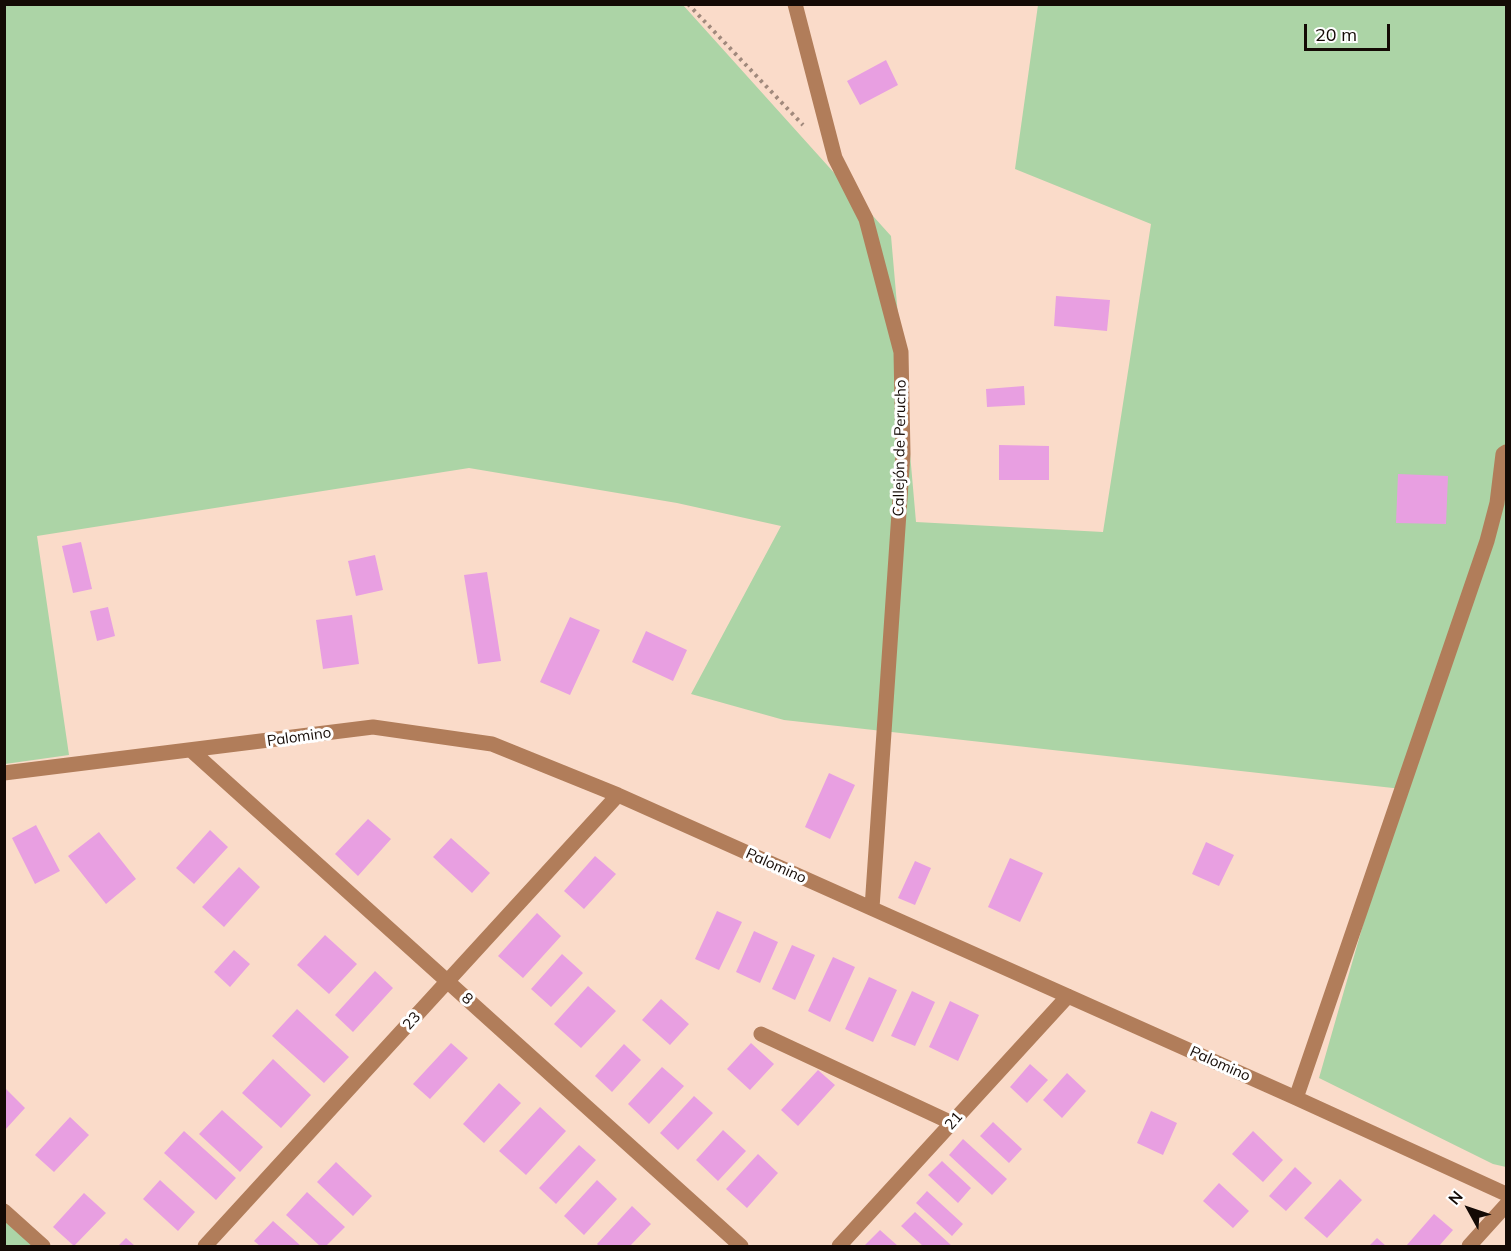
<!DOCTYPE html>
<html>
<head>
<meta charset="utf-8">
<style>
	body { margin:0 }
	#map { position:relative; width:1511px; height:1251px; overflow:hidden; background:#fadbc9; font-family:Mulish,sans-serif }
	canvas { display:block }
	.frame { position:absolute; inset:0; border:6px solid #140a05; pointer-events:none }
	.north { position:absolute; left:1439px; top:1179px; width:60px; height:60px; -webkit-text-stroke:4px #fff; paint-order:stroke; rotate:310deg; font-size:16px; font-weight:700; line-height:24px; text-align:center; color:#140a05 }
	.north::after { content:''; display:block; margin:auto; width:21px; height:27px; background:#140a05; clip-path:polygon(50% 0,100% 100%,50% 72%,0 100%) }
	.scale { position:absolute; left:1304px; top:24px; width:86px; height:27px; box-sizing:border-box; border:3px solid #140a05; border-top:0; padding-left:8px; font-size:18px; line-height:21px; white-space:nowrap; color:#140a05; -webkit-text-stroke:4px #fff; paint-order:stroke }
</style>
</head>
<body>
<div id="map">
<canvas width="1511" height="1251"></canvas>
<div class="frame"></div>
<div class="north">N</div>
<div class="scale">20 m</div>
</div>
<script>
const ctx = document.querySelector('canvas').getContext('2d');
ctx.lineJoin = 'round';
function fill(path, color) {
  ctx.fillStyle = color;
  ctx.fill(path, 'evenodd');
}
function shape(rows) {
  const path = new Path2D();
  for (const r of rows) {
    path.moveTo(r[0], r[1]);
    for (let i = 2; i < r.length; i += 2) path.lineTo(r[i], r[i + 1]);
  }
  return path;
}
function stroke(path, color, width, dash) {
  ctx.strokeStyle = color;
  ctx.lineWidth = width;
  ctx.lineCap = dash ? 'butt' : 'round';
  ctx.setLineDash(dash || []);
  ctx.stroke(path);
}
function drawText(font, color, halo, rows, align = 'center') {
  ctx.font = font + ' Mulish,sans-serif';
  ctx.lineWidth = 6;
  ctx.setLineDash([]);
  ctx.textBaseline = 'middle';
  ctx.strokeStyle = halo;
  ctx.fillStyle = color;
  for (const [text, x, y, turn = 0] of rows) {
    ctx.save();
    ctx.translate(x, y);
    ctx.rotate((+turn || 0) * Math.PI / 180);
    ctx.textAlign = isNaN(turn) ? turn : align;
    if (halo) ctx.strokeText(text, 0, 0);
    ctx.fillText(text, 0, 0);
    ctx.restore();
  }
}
fill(shape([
	[4,5,683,5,891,236,916,522,1103,532,1151,224,1015,169,1038,5,1506,5,1506,1167,1493,1164,1319,1078,1402,789,784,720,691,694,781,526,677,503,469,468,37,536,69,755,5,764],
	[5,1218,35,1246,5,1246]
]), '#acd4a6');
fill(shape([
	[886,60,898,85,860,105,847,81],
	[1056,296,1110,300,1107,331,1054,326],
	[1024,386,1025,405,987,407,986,389],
	[999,445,1049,446,1049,480,999,480],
	[1398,474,1448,476,1446,524,1396,523],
	[81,542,92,589,73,593,62,546],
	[375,555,383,590,356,596,348,561],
	[487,572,501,661,478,664,464,575],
	[108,607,115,636,97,641,90,611],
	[352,615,359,664,323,669,316,620],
	[570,617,600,630,570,695,540,682],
	[646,631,687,650,673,681,632,662],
	[829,773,855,785,830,839,805,827],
	[368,819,391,839,358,876,335,854],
	[36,825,60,871,35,884,12,838],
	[210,830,228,847,194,884,176,868],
	[99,832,136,879,106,904,68,856],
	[451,838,490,873,472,893,433,857],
	[1206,842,1234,855,1219,886,1192,874],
	[595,856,616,874,584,909,564,891],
	[1010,858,1043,873,1020,922,988,907],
	[915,861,931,868,915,905,898,898],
	[239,867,260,887,224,927,202,907],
	[717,911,742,922,719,970,695,959],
	[537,913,561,936,523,978,498,956],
	[754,931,778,942,760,983,736,972],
	[325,935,357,964,329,994,297,965],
	[792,945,815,955,795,1000,772,989],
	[234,950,250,964,230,987,214,972],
	[562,954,583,973,551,1007,531,989],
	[833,957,855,967,830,1022,808,1011],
	[375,971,393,988,353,1032,335,1015],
	[869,977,897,990,873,1042,845,1029],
	[588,986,616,1011,581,1048,554,1024],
	[912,991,935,1002,915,1046,891,1036],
	[661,999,689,1024,670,1045,642,1020],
	[950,1001,979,1015,958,1061,929,1047],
	[297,1009,349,1057,324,1083,272,1036],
	[451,1043,468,1058,430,1099,413,1084],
	[751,1043,774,1064,750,1090,727,1069],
	[624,1044,641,1060,612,1092,595,1076],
	[273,1059,311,1095,281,1128,242,1093],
	[1030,1064,1048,1080,1027,1103,1010,1087],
	[662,1067,684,1086,649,1124,628,1104],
	[818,1070,835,1085,798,1126,781,1110],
	[1067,1073,1086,1091,1062,1118,1043,1100],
	[499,1083,521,1103,484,1143,463,1124],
	[5,1088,25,1108,5,1130],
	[694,1096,713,1113,678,1150,660,1133],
	[540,1107,566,1131,526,1175,499,1151],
	[222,1110,263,1147,240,1172,199,1134],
	[1151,1111,1177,1123,1163,1155,1137,1143],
	[70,1117,89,1135,54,1172,35,1155],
	[993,1122,1022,1149,1009,1163,980,1136],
	[723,1130,746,1151,718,1181,696,1160],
	[184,1131,236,1178,216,1200,164,1153],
	[1253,1131,1283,1160,1263,1182,1232,1154],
	[963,1139,1007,1179,992,1195,949,1155],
	[579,1145,596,1160,556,1204,539,1188],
	[758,1154,778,1173,747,1208,726,1189],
	[942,1161,971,1188,958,1203,928,1175],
	[336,1162,372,1196,353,1216,317,1182],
	[1295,1167,1312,1183,1286,1211,1269,1196],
	[1340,1179,1362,1200,1327,1238,1304,1218],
	[160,1180,195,1212,178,1231,143,1199],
	[597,1180,617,1199,584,1235,564,1216],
	[1219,1183,1249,1211,1233,1228,1203,1201],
	[927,1191,963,1224,952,1236,916,1203],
	[307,1192,345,1227,326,1246,320,1246,286,1215],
	[84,1193,106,1213,74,1246,53,1227],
	[632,1206,651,1224,630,1246,599,1246,597,1244],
	[915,1212,952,1246,923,1246,901,1226],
	[1434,1214,1453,1230,1439,1246,1406,1246],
	[273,1221,301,1246,260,1246,254,1241],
	[880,1230,898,1246,864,1246],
	[126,1238,135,1246,118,1246],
	[1377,1238,1386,1246,1369,1246]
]), '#e89fe1');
stroke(shape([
	[688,4,803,125]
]), '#a0897c', 4, [3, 4.5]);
stroke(shape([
	[795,4,835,158,866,219,901,352,903,454,872,908],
	[193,752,741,1246],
	[4,773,373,727,492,744,618,795,1296,1098,1506,1194],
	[761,1034,952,1123],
	[1296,1098,1487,541,1497,503,1503,454,1506,452],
	[4,1211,43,1246],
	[205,1246,618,795],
	[839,1246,1068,996],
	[1469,1246,1506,1205]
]), '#b17d5a', 15);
drawText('15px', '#140a05', '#fff', [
	["Callejón de Perucho",900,448,-89],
	["Palomino",299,737,-8],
	["Palomino",776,866,24],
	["8",467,999,42],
	["23",412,1021,-48],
	["Palomino",1220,1064,24],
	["21",954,1121,-48]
]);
</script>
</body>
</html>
